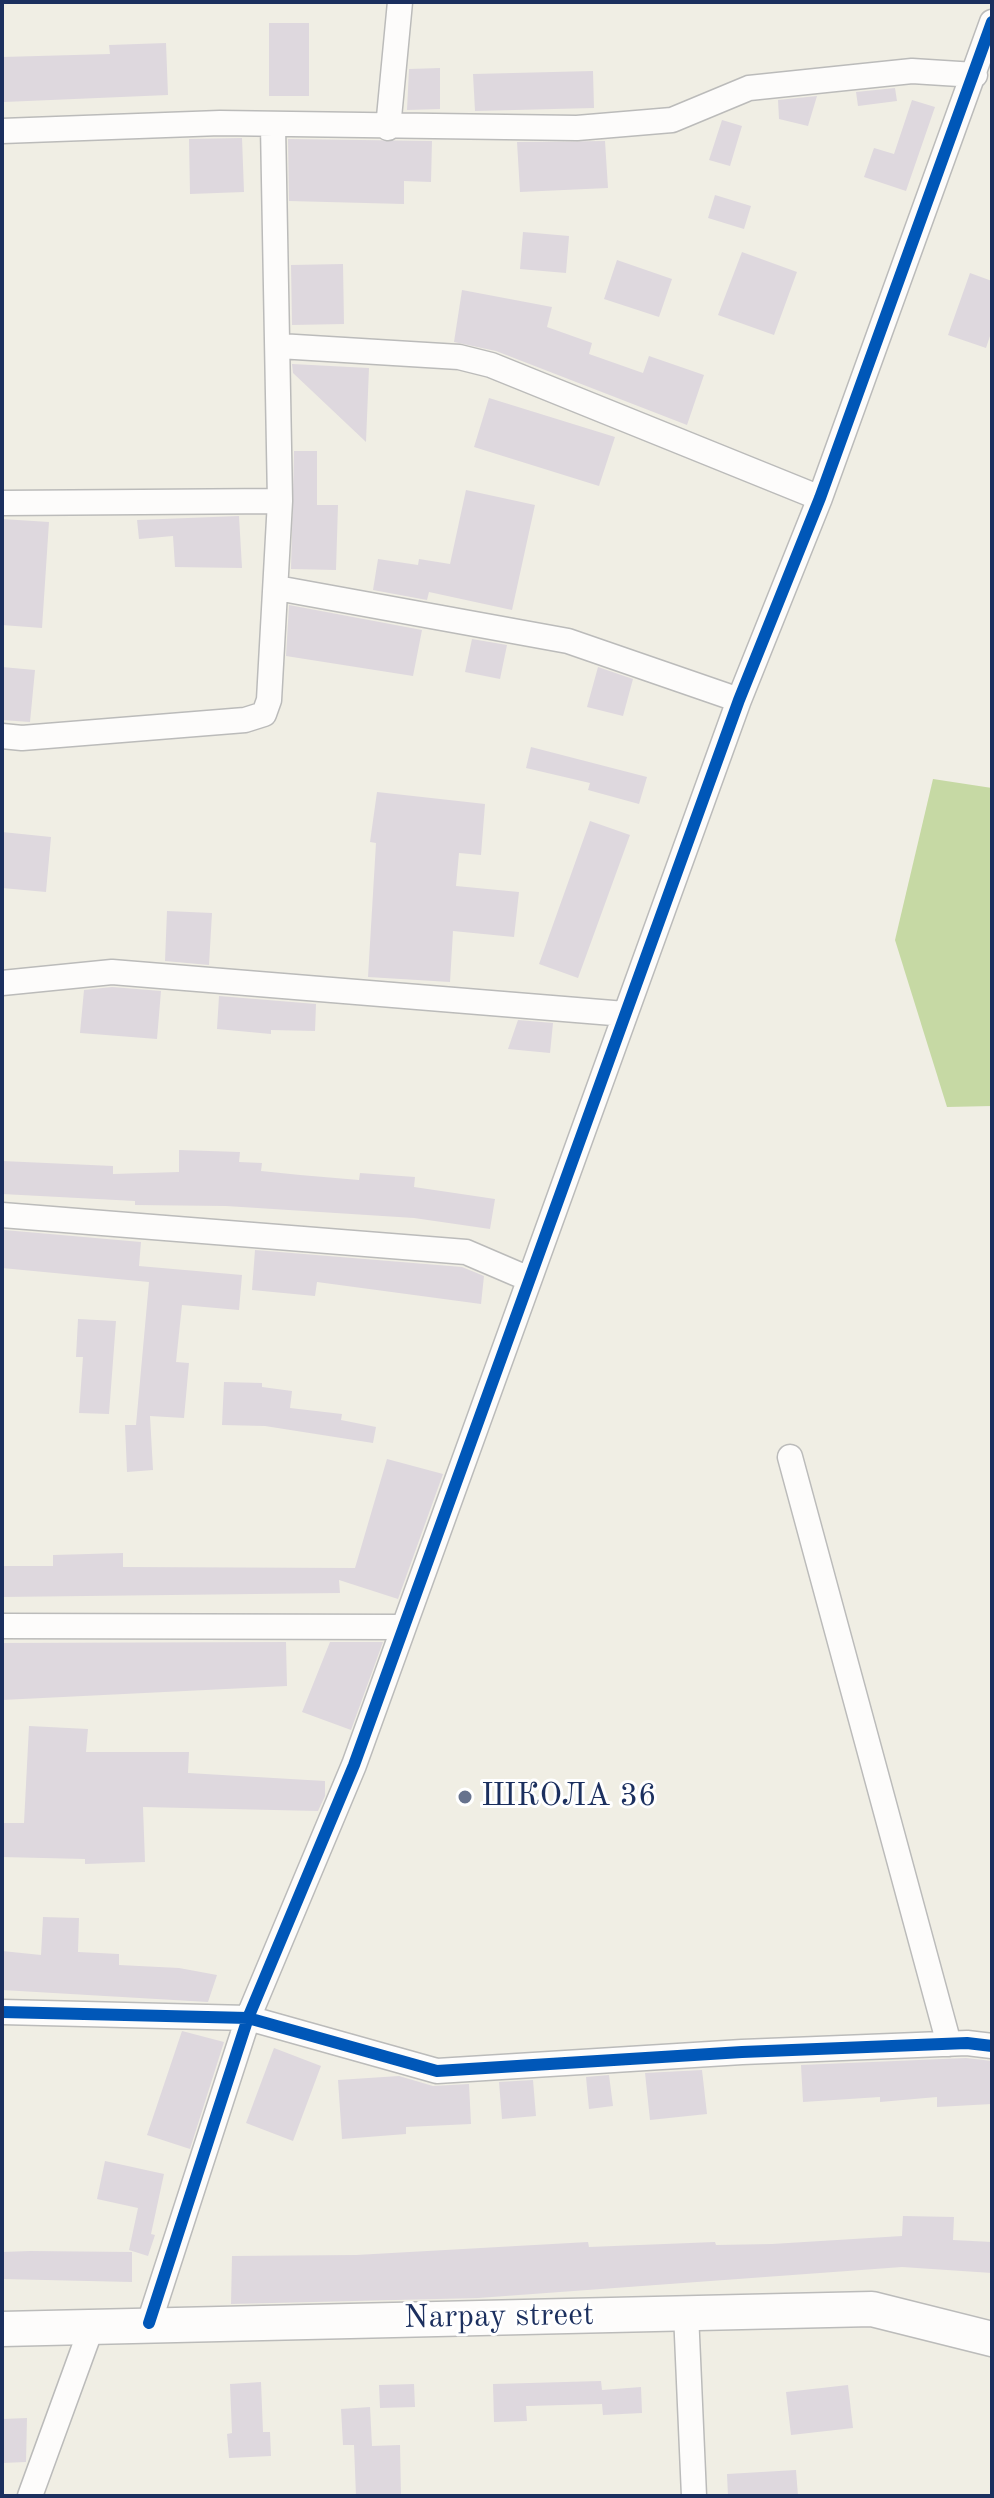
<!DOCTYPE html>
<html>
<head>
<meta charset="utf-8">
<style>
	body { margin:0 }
	#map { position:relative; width:994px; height:2498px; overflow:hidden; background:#f0eee4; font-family:"Old Standard TT",serif }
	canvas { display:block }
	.frame { position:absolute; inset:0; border:4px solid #1b2f5e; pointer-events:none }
</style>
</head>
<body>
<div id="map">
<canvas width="994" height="2498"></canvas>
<div class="frame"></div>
</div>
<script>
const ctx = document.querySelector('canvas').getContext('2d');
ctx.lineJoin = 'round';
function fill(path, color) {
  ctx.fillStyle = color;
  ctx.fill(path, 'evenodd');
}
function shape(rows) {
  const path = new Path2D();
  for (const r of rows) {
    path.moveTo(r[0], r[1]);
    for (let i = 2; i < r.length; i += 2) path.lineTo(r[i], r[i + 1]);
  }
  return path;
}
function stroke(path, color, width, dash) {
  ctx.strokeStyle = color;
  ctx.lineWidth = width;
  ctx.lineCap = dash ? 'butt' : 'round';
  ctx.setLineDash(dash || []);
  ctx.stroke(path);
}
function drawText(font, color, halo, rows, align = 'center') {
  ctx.font = font + ' "Old Standard TT",serif';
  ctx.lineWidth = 6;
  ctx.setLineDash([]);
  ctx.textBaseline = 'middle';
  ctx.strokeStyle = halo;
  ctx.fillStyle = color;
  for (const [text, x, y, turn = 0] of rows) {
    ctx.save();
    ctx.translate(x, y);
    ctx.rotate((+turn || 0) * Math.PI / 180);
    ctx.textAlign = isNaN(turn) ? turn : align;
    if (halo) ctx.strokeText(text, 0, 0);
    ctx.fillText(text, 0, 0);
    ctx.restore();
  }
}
fill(shape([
	[933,779,992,788,992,1106,947,1107,895,940]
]), '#c6d9a4');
fill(shape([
	[269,23,309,23,309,96,269,96],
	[166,43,168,95,4,102,2,57,110,54,109,45],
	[440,68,440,109,407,110,409,69],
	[593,71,594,108,475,111,473,74],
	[895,88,897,101,858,106,856,92],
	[817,96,808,126,779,119,778,100],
	[912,100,935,107,906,191,864,177,874,148,894,154],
	[722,120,742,126,730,166,709,160],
	[242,138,244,192,190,194,189,139],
	[288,139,432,141,431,182,404,181,404,204,289,201],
	[605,141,608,188,520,192,517,142],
	[715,195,751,206,744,229,708,218],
	[523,232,569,236,566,273,520,269],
	[742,252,797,272,774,335,718,315],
	[617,260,672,279,659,317,604,299],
	[343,264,344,324,292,325,291,265],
	[970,273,992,281,992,330,986,348,948,335],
	[462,290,552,307,547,327,592,343,589,354,643,373,649,356,704,375,687,425,496,351,454,342],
	[292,364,369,368,366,442,293,373],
	[489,398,615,437,599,486,474,447],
	[294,451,317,451,317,505,338,505,336,570,291,569],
	[466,490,535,505,512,610,429,592,427,600,373,590,378,559,418,565,419,559,450,564],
	[239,516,242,568,175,567,173,536,139,539,137,520],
	[2,519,49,522,42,628,2,625],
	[289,605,422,630,413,676,286,656],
	[472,639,507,645,500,679,465,672],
	[2,667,35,670,30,722,2,720],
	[598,667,633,679,623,716,587,707],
	[531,747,647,777,639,804,588,790,590,783,526,768],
	[377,792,485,804,481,855,459,853,456,886,519,892,514,937,453,931,450,982,368,977,376,843,370,842],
	[590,821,630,835,578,978,539,964],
	[2,832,51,837,46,892,2,888],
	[167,911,212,913,209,965,165,961],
	[112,987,161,991,157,1039,80,1033,84,990],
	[219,996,316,1004,315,1031,271,1030,271,1034,217,1029],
	[518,1020,553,1023,550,1053,508,1049],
	[179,1150,240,1152,239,1162,262,1163,261,1171,300,1175,359,1180,360,1173,415,1177,414,1187,495,1199,490,1229,414,1218,226,1206,135,1205,135,1201,2,1194,2,1161,113,1166,113,1174,179,1172],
	[4,1230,141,1242,139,1266,242,1275,239,1310,182,1305,176,1362,189,1363,184,1418,150,1416,153,1470,127,1472,125,1425,136,1425,149,1282,2,1268],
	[255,1250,462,1267,484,1276,481,1304,317,1282,315,1296,252,1290],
	[78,1319,116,1321,109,1414,79,1413,83,1357,76,1357],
	[224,1382,262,1383,262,1387,292,1391,290,1408,342,1414,341,1420,376,1427,373,1443,265,1426,222,1425],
	[387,1459,443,1474,398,1599,339,1580,340,1593,2,1597,2,1566,53,1566,53,1555,123,1553,123,1567,355,1568],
	[286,1642,287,1686,2,1700,2,1643],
	[330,1642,383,1642,351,1730,302,1712],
	[29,1726,88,1729,86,1752,189,1752,188,1773,325,1781,325,1796,318,1811,143,1807,145,1862,85,1864,85,1859,2,1857,2,1823,24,1823],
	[43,1917,79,1918,78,1952,119,1954,119,1965,179,1968,217,1975,208,2002,2,1990,2,1951,41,1955],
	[182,2031,224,2042,190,2149,147,2135],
	[274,2048,321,2066,293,2141,246,2123],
	[966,2058,992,2061,992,2104,937,2107,937,2097,880,2102,880,2097,803,2102,801,2065],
	[702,2070,707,2114,650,2120,645,2073],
	[609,2075,613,2106,589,2109,586,2077],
	[399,2076,433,2086,469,2084,471,2124,406,2127,406,2134,342,2139,338,2080],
	[533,2080,536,2116,502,2119,499,2082],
	[105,2161,164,2174,151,2234,155,2235,148,2256,129,2250,138,2208,97,2199],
	[903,2216,954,2217,953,2240,992,2242,992,2273,902,2267,478,2298,231,2304,232,2256,356,2255,588,2242,589,2247,715,2242,716,2245,772,2244,902,2236],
	[30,2251,132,2252,132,2282,2,2279,2,2252],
	[601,2381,602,2390,641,2387,642,2413,603,2415,602,2404,526,2406,527,2421,494,2422,493,2384],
	[261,2382,263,2432,270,2432,271,2456,229,2458,227,2434,232,2433,230,2384],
	[414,2384,415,2407,380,2408,379,2385],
	[848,2385,853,2428,791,2435,786,2392],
	[370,2407,372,2446,400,2445,401,2496,356,2496,354,2445,343,2445,341,2409],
	[27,2418,26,2462,2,2463,2,2419],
	[796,2470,798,2496,728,2496,727,2474]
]), '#ded8de');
const minor = shape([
	[388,128,400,2],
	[2,131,220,123,577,128,672,120,749,88,912,71,975,75],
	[279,346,459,357,491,365,820,498],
	[2,503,280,501],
	[277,588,568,641,739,700],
	[2,736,22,738,245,720,264,714,269,700,280,501,273,126],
	[2,983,112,972,625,1014],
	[2,1215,466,1252,529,1279],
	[790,1457,949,2044],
	[2,1626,403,1627],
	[2,2012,248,2018,437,2071,742,2052,967,2043,992,2046],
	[686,2313,694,2496],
	[149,2323,248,2018,354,1765,739,700,820,498,992,22],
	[30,2496,92,2326]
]);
const secondary = shape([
	[2,2329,872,2309,992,2339]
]);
stroke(minor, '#bbbbba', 27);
stroke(secondary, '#bbbbba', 37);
stroke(minor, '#fdfcfb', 24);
stroke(secondary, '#fdfcfb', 34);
stroke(shape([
	[2,2012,248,2018,437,2071,742,2052,967,2043,992,2046],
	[149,2323,248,2018,354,1765,739,700,820,498,992,22]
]), '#0057b8', 12);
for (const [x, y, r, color] of [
	[465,1797,8,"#66728d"]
]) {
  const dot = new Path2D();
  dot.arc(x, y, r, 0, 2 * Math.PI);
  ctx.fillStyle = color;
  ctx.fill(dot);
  stroke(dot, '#fff', 3);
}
drawText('32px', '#1b2f5e', '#fff', [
	["ШКОЛА 36",481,1797]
], 'left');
drawText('32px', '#1b2f5e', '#fff', [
	["Narpay street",499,2317,-1]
]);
</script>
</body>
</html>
